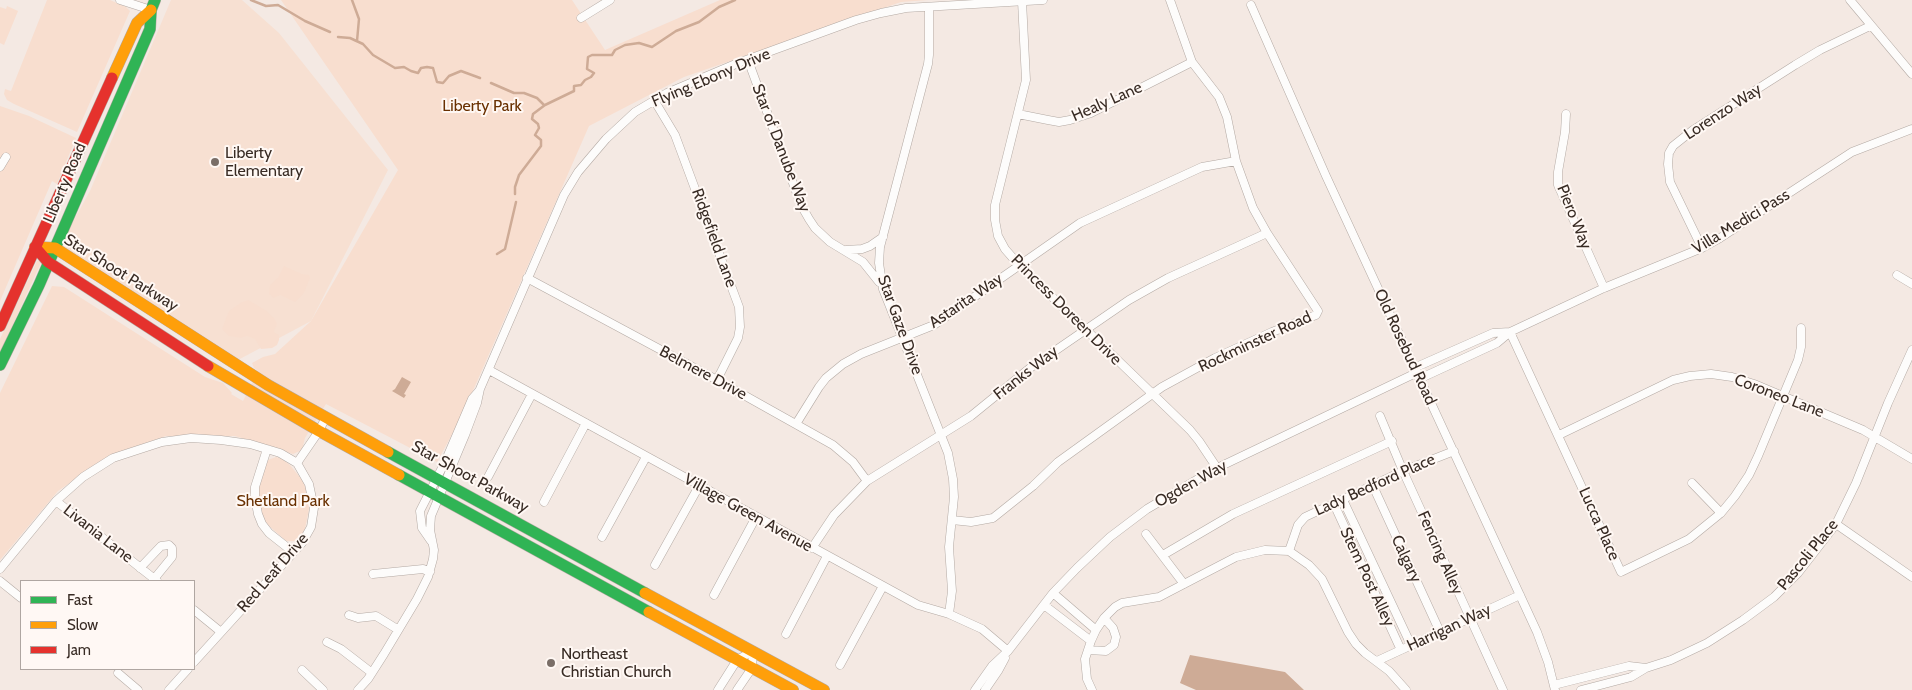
<!DOCTYPE html>
<html>
<head>
<meta charset="utf-8">
<style>
	body { margin:0 }
	#map { position:relative; width:1912px; height:690px; overflow:hidden; background:#f4e9e3; font-family:Cabin,sans-serif }
	canvas { display:block }
	.legend { position:absolute; left:20px; top:580px; width:175px; height:90px; box-sizing:border-box; background:#fff8f4; border:1px solid #afa6a1; margin:0; padding:6px 9px; list-style:none; font-size:15px; color:#382b24 }
	.legend li { display:flex; align-items:center; gap:10px; height:25px }
	.legend b { width:25px; border:1px solid #afa6a1 }
</style>
</head>
<body>
<div id="map">
<canvas width="1912" height="690"></canvas>
<ul class="legend">
<li><b style="height:6px;background:#30b455"></b>Fast</li>
<li><b style="height:6px;background:#ff9f0a"></b>Slow</li>
<li><b style="height:6px;background:#e5322d"></b>Jam</li>
</ul>
</div>
<script>
const ctx = document.querySelector('canvas').getContext('2d');
ctx.lineJoin = 'round';
function fill(path, color) {
  ctx.fillStyle = color;
  ctx.fill(path, 'evenodd');
}
function shape(rows) {
  const path = new Path2D();
  for (const r of rows) {
    path.moveTo(r[0], r[1]);
    for (let i = 2; i < r.length; i += 2) path.lineTo(r[i], r[i + 1]);
  }
  return path;
}
function stroke(path, color, width, dash) {
  ctx.strokeStyle = color;
  ctx.lineWidth = width;
  ctx.lineCap = dash ? 'butt' : 'round';
  ctx.setLineDash(dash || []);
  ctx.stroke(path);
}
function drawText(font, color, halo, rows, align = 'center') {
  ctx.font = font + ' Cabin,sans-serif';
  ctx.lineWidth = 4;
  ctx.setLineDash([]);
  ctx.textBaseline = 'middle';
  ctx.strokeStyle = halo;
  ctx.fillStyle = color;
  for (const [text, x, y, turn = 0] of rows) {
    ctx.save();
    ctx.translate(x, y);
    ctx.rotate((+turn || 0) * Math.PI / 180);
    ctx.textAlign = isNaN(turn) ? turn : align;
    if (halo) ctx.strokeText(text, 0, 0);
    ctx.fillText(text, 0, 0);
    ctx.restore();
  }
}
fill(shape([
	[171,0,242,0,279,33,388,170,311,321,238,360,69,252,65,246,64,238,90,191]
]), '#f7e0d2');
fill(shape([
	[47,0,110,0,126,7,130,11,77,132,14,104,7,100,4,94,5,89,11,91],
	[281,0,572,0,605,50,720,0,928,0,901,2,684,77,589,126,461,418,437,462,326,404,305,438,302,450,293,454,235,436,166,436,109,456,58,491,0,560,0,393,52,286,64,287,205,377,223,383,232,393,231,394,243,401,258,371,254,368,252,363,263,357,275,354,311,321,398,170],
	[7,6,18,11,4,45,0,43,0,7,6,9],
	[0,106,29,116,76,138,57,184,52,181,0,301],
	[37,261,39,261,41,263,39,267,0,353,0,339],
	[284,266,302,274,309,275,310,278,304,293,295,302,280,295,274,298,269,294,270,285,278,278],
	[248,300,265,310,274,318,277,324,274,331,275,333,279,335,279,340,277,345,272,348,261,349,255,339,247,336,241,338,229,336,222,329,229,311,242,302],
	[276,457,281,458,290,465,303,481,309,497,309,509,305,529,298,541,286,541,267,524,260,513,256,495,265,461]
]), '#f8decf');
fill(shape([
	[402,377,411,382,404,394,406,395,404,398,392,391,395,389],
	[1190,655,1285,672,1304,690,1196,690,1180,683]
]), '#ceab96');
stroke(shape([
	[251,0,266,6,278,5,305,21,330,32],
	[352,0,359,19,357,41],
	[338,37,350,38,363,44,373,55,395,68,404,67,411,71,418,73,421,68,427,67,433,68,437,82,443,83,449,76,461,71,480,78],
	[491,83,514,93,524,93,537,98,544,105],
	[515,194,515,187,519,175,541,146,541,140,535,135,539,128,538,124,532,119,533,114,545,105,574,91,574,86,581,85,585,80,591,77,594,73,587,69,588,57,592,55,612,55,615,50,625,45,639,43,652,47,676,31,699,22,719,7,735,0],
	[497,254,505,249,516,202]
]), '#ceab96', 2.5);
const street = shape([
	[120,0,151,10],
	[1850,0,1912,74],
	[1022,1,1026,80,995,205,995,220,998,236,1005,249,1019,265,1190,430,1199,441,1217,468],
	[1251,5,1326,176,1537,632,1548,662,1555,690],
	[929,7,929,55,928,64,880,247,879,263,883,289,948,453,953,479,954,497,949,547,952,591,949,614],
	[581,18,610,0],
	[748,60,801,205,809,219,815,228,830,242,863,262,879,282],
	[654,100,675,135,739,307,740,327,738,338,717,380],
	[1018,114,1048,120,1059,122,1070,120,1091,113,1192,62],
	[1566,114,1565,132,1558,172,1558,185,1604,288],
	[0,167,6,157],
	[1702,248,1670,182,1668,164,1669,153,1673,146,1693,130,1795,65,1820,50,1870,26],
	[846,250,862,249,870,246,883,237],
	[1897,275,1912,284],
	[527,278,717,380,833,445,853,462,867,481],
	[1801,328,1801,347,1798,360,1758,456,1749,475,1735,496,1721,513,1689,539,1621,572,1510,332,1604,288,1702,248,1720,238,1852,152,1912,129],
	[1414,368,1493,333,1510,332,1497,343,1419,379],
	[489,370,918,605,949,614,982,629,1008,651],
	[1380,416,1403,471,1503,690],
	[796,424,819,387,826,378,843,364,861,354,934,325,1080,223,1202,167,1236,161],
	[1559,435,1673,380,1690,376,1711,374,1732,377,1754,384,1863,430,1912,459],
	[267,449,255,487,255,498,258,514,262,524,269,533,293,552],
	[297,463,319,431,326,417],
	[488,477,532,394],
	[1692,483,1721,513],
	[1373,486,1440,632],
	[1343,500,1411,645],
	[56,501,157,581],
	[544,502,586,423],
	[1334,504,1401,650],
	[952,520,971,522,993,518,1033,486,1058,462,1162,387,1215,358,1272,332,1316,315,1318,311,1267,233,1253,208,1236,161,1227,117,1219,97,1192,62,1170,0],
	[1836,524,1912,577],
	[1146,534,1184,584],
	[602,537,646,457],
	[431,541,422,528,420,511,445,462,472,399,479,391],
	[812,548,834,515,867,481,971,416,1030,368,1129,300,1168,278,1267,233],
	[1289,551,1298,525,1305,517,1403,471,1454,451],
	[1163,555,1233,514,1392,441],
	[655,565,699,486],
	[140,568,161,546,169,545,172,548,172,557,154,579],
	[0,569,56,501,83,477,113,458,162,442,191,438,221,440,250,444,280,453,297,463,309,484,314,508,311,527,302,543,194,662],
	[373,574,423,569,430,572],
	[0,581,21,598],
	[1053,593,1096,630],
	[714,595,756,517],
	[1044,605,1091,641],
	[194,610,221,632],
	[349,615,358,618,376,616,397,629],
	[786,634,827,556],
	[327,642,341,649,372,673],
	[1088,650,1106,651,1114,645,1116,637,1113,628,1104,618],
	[1377,661,1520,595],
	[840,665,883,586],
	[302,670,323,690],
	[118,673,138,690],
	[1554,685,1629,666,1646,668],
	[169,690,188,669],
	[358,690,368,679,384,654,417,599,428,577,433,559,434,550,430,530,431,516,465,435,477,403,480,389,564,195,578,172,606,139,635,112,667,93,738,63,856,20,881,13,906,8,1043,0],
	[718,690,737,660,753,651],
	[737,690,752,668,753,651],
	[975,690,992,666,1008,651,1053,593,1077,568,1110,537,1147,509,1217,468,1416,373],
	[985,690,998,671,1005,658],
	[1092,690,1087,679,1085,659,1091,641,1096,630,1104,618,1115,607,1122,603,1159,597,1236,557,1265,550,1289,551,1309,565,1322,579,1348,632,1356,644,1365,653,1389,671,1406,690],
	[1581,690,1631,677,1646,668,1671,660,1707,643,1743,620,1774,597,1798,573,1836,524,1856,483,1888,403,1912,350]
]);
const fast = shape([
	[0,365,39,285,150,29,151,10,155,0],
	[388,452,645,593],
	[399,475,649,612]
]);
const slow = shape([
	[112,78,137,23,151,10],
	[35,247,55,248,268,385,388,452],
	[208,366,319,431,399,475],
	[645,593,824,690],
	[649,612,793,690]
]);
const jam = shape([
	[35,247,48,262,208,366],
	[0,326,112,78]
]);
stroke(street, '#b3a9a3', 9);
stroke(fast, '#b3a9a3', 12);
stroke(slow, '#b3a9a3', 12);
stroke(jam, '#b3a9a3', 12);
stroke(street, '#fdfcfb', 8);
stroke(fast, '#30b455', 11);
stroke(slow, '#ff9f0a', 11);
stroke(jam, '#e5322d', 11);
for (const [x, y, r, color] of [
	[215,162,5,"#7a6e67"],
	[551,663,5,"#7a6e67"]
]) {
  const dot = new Path2D();
  dot.arc(x, y, r, 0, 2 * Math.PI);
  ctx.fillStyle = color;
  ctx.fill(dot);
  stroke(dot, '#fff8f4', 2);
}
drawText('16px', '#382b24', '#fff8f4', [
	["Flying Ebony Drive",711,78,-23],
	["Healy Lane",1107,102,-24],
	["Lorenzo Way",1723,112,-33],
	["Star of Danube Way",781,148,69],
	["Liberty Road",65,183,-67],
	["Piero Way",1574,217,68],
	["Villa Medici Pass",1741,222,-31],
	["Ridgefield Lane",714,238,70],
	["Star Shoot Parkway",121,273,32],
	["Astarita Way",966,301,-34],
	["Princess Doreen Drive",1066,310,45],
	["Star Gaze Drive",900,325,70],
	["Rockminster Road",1255,342,-25],
	["Old Rosebud Road",1405,347,65],
	["Belmere Drive",703,373,28],
	["Franks Way",1026,373,-38],
	["Coroneo Lane",1779,396,21],
	["Star Shoot Parkway",470,477,29],
	["Ogden Way",1191,484,-29],
	["Lady Bedford Place",1375,485,-24],
	["Village Green Avenue",748,513,29],
	["Lucca Place",1599,524,66],
	["Livania Lane",98,534,38],
	["Fencing Alley",1440,553,66],
	["Pascoli Place",1808,555,-51],
	["Calgary",1406,559,65],
	["Red Leaf Drive",273,573,-49],
	["Stem Post Alley",1367,577,65],
	["Harrigan Way",1449,628,-25]
]);
drawText('16px', '#693001', '#fff8f4', [
	["Liberty Park",482,106],
	["Shetland Park",283,501]
]);
drawText('16px', '#382b24', '#fff8f4', [
	["Liberty",225,153],
	["Elementary",225,171],
	["Northeast",561,654],
	["Christian Church",561,672]
], 'left');
</script>
</body>
</html>
